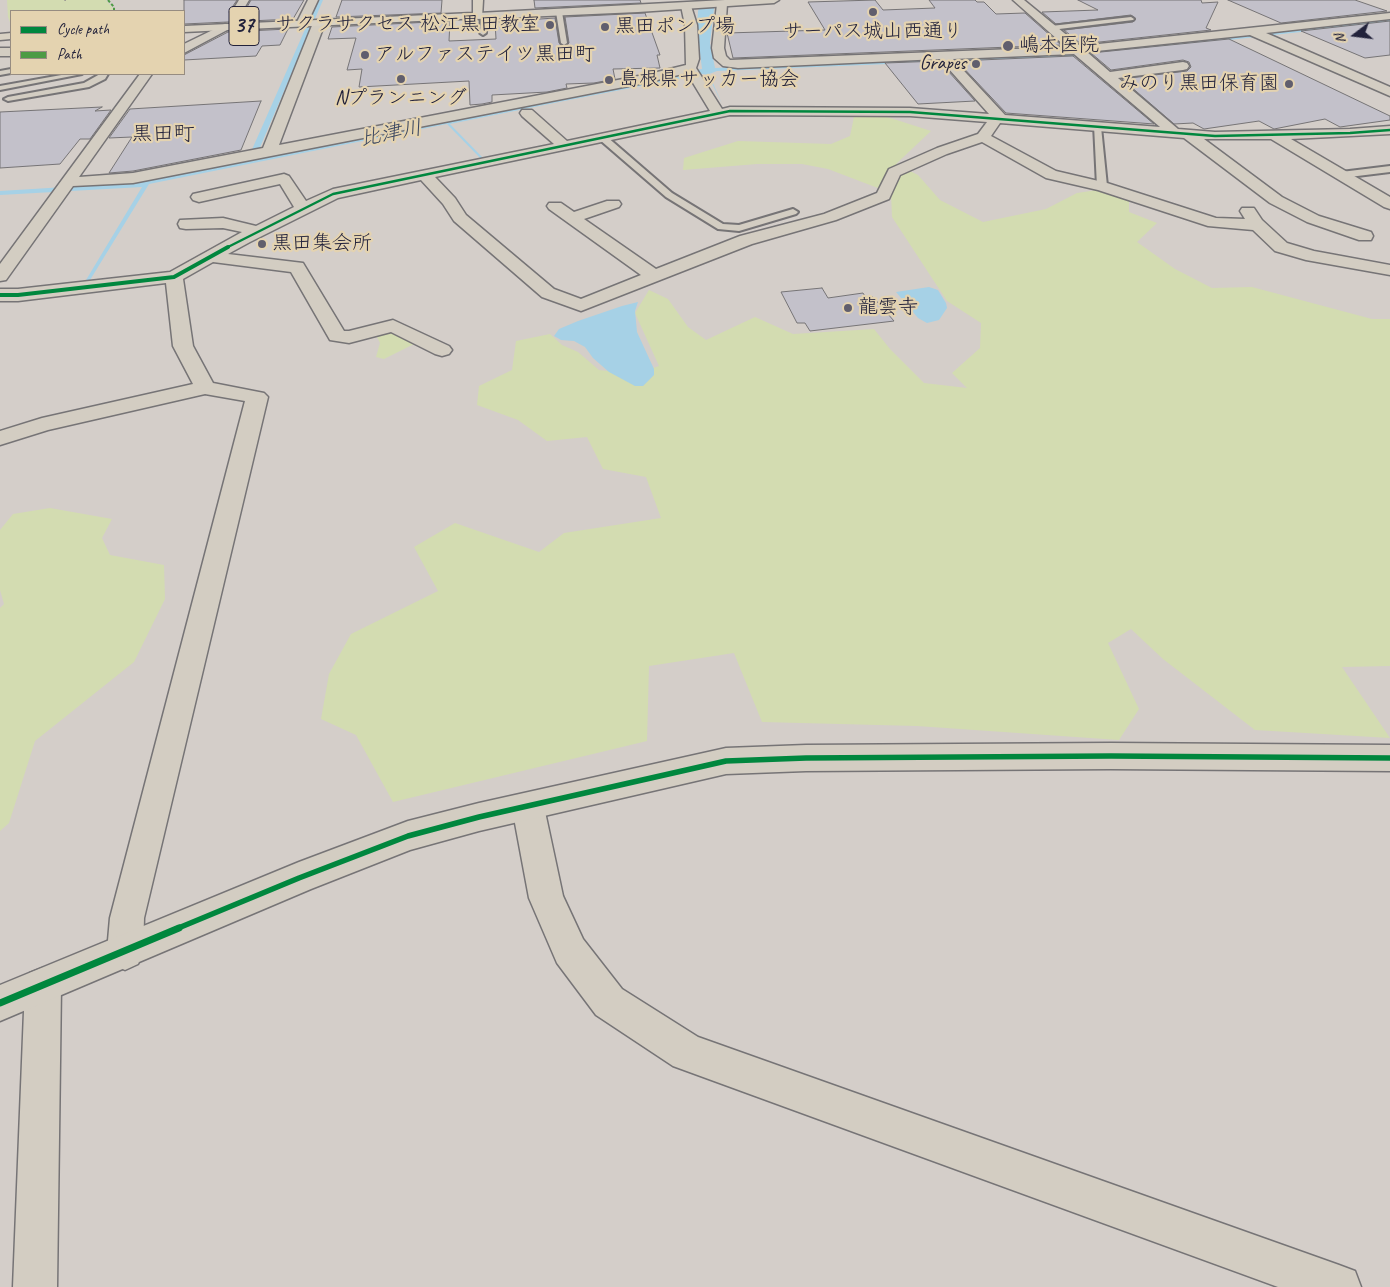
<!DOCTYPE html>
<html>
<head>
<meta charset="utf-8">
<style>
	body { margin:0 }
	#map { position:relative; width:1390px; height:1287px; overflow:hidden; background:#d4cec9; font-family:Caveat,sans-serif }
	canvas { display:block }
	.legend { position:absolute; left:10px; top:10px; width:175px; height:65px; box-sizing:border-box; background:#e4d3b0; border:1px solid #968c81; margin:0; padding:6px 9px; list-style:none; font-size:15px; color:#22223b }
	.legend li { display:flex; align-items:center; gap:10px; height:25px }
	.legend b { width:25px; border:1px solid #968c81 }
	.north { position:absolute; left:1330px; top:10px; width:50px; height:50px; -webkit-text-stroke:4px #e4d3b0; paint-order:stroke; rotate:255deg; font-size:14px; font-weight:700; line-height:20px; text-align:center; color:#22223b }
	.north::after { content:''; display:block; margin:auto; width:18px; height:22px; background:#22223b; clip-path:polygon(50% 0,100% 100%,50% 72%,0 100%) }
</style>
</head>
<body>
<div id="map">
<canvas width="1390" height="1287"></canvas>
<ul class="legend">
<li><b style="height:6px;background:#00873e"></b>Cycle path</li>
<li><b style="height:6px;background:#4d9b45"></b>Path</li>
</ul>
<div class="north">N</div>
</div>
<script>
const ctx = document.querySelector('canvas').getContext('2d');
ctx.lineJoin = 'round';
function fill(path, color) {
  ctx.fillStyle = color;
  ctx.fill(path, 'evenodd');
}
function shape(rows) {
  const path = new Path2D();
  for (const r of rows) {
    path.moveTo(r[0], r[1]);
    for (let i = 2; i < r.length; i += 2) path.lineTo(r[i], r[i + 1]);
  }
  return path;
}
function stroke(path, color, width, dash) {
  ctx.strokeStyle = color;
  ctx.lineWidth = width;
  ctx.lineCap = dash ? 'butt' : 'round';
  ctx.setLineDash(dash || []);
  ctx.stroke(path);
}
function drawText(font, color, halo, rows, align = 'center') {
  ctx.font = font + ' Caveat,"Klee One",sans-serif';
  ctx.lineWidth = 4.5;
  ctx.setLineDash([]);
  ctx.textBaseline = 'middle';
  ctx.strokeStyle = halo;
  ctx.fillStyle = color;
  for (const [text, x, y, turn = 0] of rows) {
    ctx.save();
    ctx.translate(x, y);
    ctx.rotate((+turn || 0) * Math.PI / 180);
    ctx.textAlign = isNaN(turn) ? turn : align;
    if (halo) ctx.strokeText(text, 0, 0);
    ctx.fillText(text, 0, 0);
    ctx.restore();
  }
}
fill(shape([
	[7,0,106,0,113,9,112,11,11,11,11,25,8,17],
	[878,114,931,131,896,164,918,175,940,200,983,222,1046,209,1077,193,1104,189,1129,200,1129,212,1157,223,1137,242,1175,269,1212,288,1252,287,1372,319,1390,319,1390,666,1342,667,1390,738,1255,730,1163,659,1131,629,1108,643,1139,709,1119,740,917,726,762,722,734,653,649,666,647,741,393,802,356,735,321,719,329,674,351,634,438,591,414,547,455,523,539,552,564,533,661,518,646,477,603,469,587,437,547,441,518,420,477,405,479,386,512,370,516,341,550,334,562,345,578,352,599,370,635,374,659,366,635,313,649,290,668,299,688,327,706,340,755,317,793,334,874,329,890,349,924,383,967,388,952,373,980,348,981,323,947,301,892,217,891,193,828,169,802,164,757,164,683,170,684,158,738,141,831,144,850,136,854,117],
	[386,332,396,333,416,343,384,359,376,357,380,343,376,335],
	[50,508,112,519,102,538,110,555,164,565,165,599,134,662,35,741,9,823,0,831,0,608,4,604,0,590,0,530,13,514]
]), '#d3dcb1');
fill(shape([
	[318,0,323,0,258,152,702,69,697,29,698,11,703,0,715,0,710,43,715,68,1086,52,1390,18,1390,22,1086,56,717,71,709,74,722,104,708,75,703,74,564,101,450,124,485,160,483,161,447,124,149,184,90,280,86,280,142,187,0,195,0,191,130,183,252,159,250,154],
	[929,287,938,290,946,303,947,308,939,320,927,323,918,318,896,292],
	[638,302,635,311,637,332,654,369,654,375,643,386,635,386,609,372,593,358,585,347,574,341,561,340,554,336,559,329,578,321,622,306]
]), '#a6d1e6');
const building = shape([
	[184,0,237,0,229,12,232,17,242,16,251,0,304,0,293,19,184,24,184,0],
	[342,0,442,0,441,13,336,17,342,0],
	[534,0,640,0,641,3,535,8,534,0],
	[875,0,883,10,935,8,929,0,975,0,977,2,984,2,996,14,1025,13,1061,45,733,58,727,33,825,30,808,2,875,0],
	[1078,0,1201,0,1202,3,1218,2,1206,28,1211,30,1081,44,1064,30,1133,22,1136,19,1131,15,1056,24,1042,12,1098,10,1078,0],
	[1228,0,1355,0,1387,11,1281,23,1228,0],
	[645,13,660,55,657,55,660,68,613,69,615,79,594,83,566,84,567,88,547,92,492,95,492,102,482,104,470,105,469,81,359,87,362,69,347,70,356,38,328,39,332,27,450,21,449,41,496,39,495,22,555,18,559,43,565,47,569,43,565,17,645,13],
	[1390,21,1390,55,1365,58,1301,31,1390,21],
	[288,29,280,45,262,46,256,56,184,60,184,55,228,32,288,29],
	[1229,39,1390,116,1390,120,1340,127,1325,119,1274,129,1259,121,1204,129,1193,123,1174,124,1122,79,1187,71,1191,67,1189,62,1183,60,1111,70,1091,53,1229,39],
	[1073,56,1154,124,1006,113,957,61,1073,56],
	[939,61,975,101,918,104,885,63,939,61],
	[261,101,241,150,133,171,109,173,132,137,109,138,130,109,261,101],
	[102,107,95,111,111,110,90,139,80,139,60,164,0,168,0,112,102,107],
	[822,288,828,298,863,293,866,298,873,297,894,321,810,331,805,323,797,323,781,292,822,288]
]);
fill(building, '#c3c1ca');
stroke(building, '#767476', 1);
const lane = shape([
	[559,10,562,12,567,43,564,45,561,43,556,12,559,10],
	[484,14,487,16,486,33,483,35,480,33,481,16,484,14],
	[1131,17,1134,19,1133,20,1051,30,1048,28,1051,26,1131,17],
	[11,69,11,73,0,75,0,71,11,69],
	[67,74,82,74,0,90,0,86,67,74],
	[100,74,108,74,105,79,89,87,8,101,4,99,8,97,84,83,100,74],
	[1094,125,1101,127,1107,186,1102,189,1097,186,1094,125],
	[600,136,606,136,672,193,723,224,739,225,793,209,798,212,796,214,739,231,718,229,666,197,600,140,600,136],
	[1390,166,1390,172,1341,178,1336,175,1341,172,1390,166]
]);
const street = shape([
	[239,0,249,0,240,15,232,15,231,13,239,0],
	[308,0,318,0,306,26,298,26,296,24,308,0],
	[1013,0,1024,0,1080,46,1390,13,1390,19,1266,33,1390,87,1390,96,1250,35,1087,52,1110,72,1183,62,1187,63,1189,66,1187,69,1183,70,1118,78,1178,129,1215,132,1350,129,1390,126,1390,134,1291,139,1390,197,1390,209,1384,207,1271,139,1204,139,1282,197,1319,216,1371,232,1373,236,1371,240,1359,240,1307,222,1270,203,1184,138,1000,123,991,136,1056,171,1107,183,1216,218,1245,219,1240,211,1242,208,1254,208,1262,220,1287,243,1314,251,1390,265,1390,275,1306,260,1275,251,1253,230,1208,226,1098,190,1046,178,982,142,947,154,900,175,889,199,836,220,752,244,581,311,542,297,454,221,443,204,421,180,338,198,250,242,228,254,303,263,344,331,349,331,393,320,449,346,452,350,449,354,442,356,435,354,391,332,349,343,330,340,291,272,213,262,183,279,193,346,213,383,264,393,268,397,144,918,143,952,138,964,125,970,112,964,107,952,110,918,245,401,205,394,48,430,0,445,0,431,42,418,193,384,173,346,166,283,18,301,0,301,0,289,18,289,170,272,242,232,223,228,186,229,180,228,178,224,180,220,223,218,256,226,294,207,280,184,199,202,193,200,191,197,193,194,284,174,289,176,306,201,333,189,554,144,522,116,520,113,522,110,532,110,567,141,710,111,687,73,649,82,133,183,73,186,6,280,0,281,0,264,140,74,152,74,79,177,133,173,263,148,313,23,319,20,325,23,279,145,649,74,686,65,685,25,681,6,686,3,691,6,697,25,699,59,696,68,722,109,730,107,910,108,989,114,940,59,738,68,723,66,714,58,712,48,717,4,722,1,727,4,724,48,726,56,730,60,1066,47,1013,0],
	[1074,54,1160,127,1005,115,953,59,1074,54],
	[730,115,910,116,987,122,978,134,937,148,889,169,877,193,824,214,740,236,656,269,584,219,619,207,621,204,619,201,607,201,574,212,561,203,549,203,547,206,549,209,641,275,581,299,554,289,466,215,455,198,435,177,730,115],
	[225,24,229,25,231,27,229,29,184,53,184,44,225,24],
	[0,48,11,48,11,56,0,56,0,48],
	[528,793,539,797,544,807,563,896,583,939,622,989,698,1037,1339,1265,1355,1271,1361,1287,1278,1287,673,1066,596,1015,557,963,529,898,512,807,517,797,528,793],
	[43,968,56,973,61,986,57,1287,13,1287,25,986,30,973,43,968]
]);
const secondary = shape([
	[725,0,779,0,774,3,638,12,478,19,472,16,478,13,725,0],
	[1111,743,1390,745,1390,771,1111,769,806,771,726,774,479,831,410,850,311,889,0,1021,0,985,299,862,408,821,479,803,726,748,806,745,1111,743]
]);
const primary = shape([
	[473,0,483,0,482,18,184,32,184,26,473,13,473,0],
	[11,33,11,39,0,40,0,34,11,33]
]);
stroke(lane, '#767476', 4);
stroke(street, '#767476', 3);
stroke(secondary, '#767476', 3);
stroke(primary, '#767476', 3);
stroke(shape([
	[64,0,67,1]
]), '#999692', 1, [2, 2]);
fill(lane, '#d3cdc2');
fill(street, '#d3cdc2');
fill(secondary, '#d3cdc2');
fill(primary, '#d8d1c3');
stroke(shape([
	[108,0,114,7,114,11]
]), '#4d9b45', 2, [3, 2]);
stroke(shape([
	[226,248,333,194,730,111,910,112,1215,136,1350,133,1390,130]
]), '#00873e', 2.5);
stroke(shape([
	[0,295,18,295,174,277,228,247]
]), '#00873e', 4);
stroke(shape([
	[176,929,299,878,408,836,479,817,726,761,806,758,1111,756,1390,758]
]), '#00873e', 5.5);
stroke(shape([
	[0,1003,179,928]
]), '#00873e', 7);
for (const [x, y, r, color] of [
	[873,12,5,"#605e6d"],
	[550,25,5,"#605e6d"],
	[605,27,5,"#605e6d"],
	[1008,46,6,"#605e6d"],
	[365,55,5,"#605e6d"],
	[976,64,5,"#605e6d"],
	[401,79,5,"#605e6d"],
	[609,80,5,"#605e6d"],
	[1289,84,5,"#605e6d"],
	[262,244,5,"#605e6d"],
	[848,308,5,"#605e6d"]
]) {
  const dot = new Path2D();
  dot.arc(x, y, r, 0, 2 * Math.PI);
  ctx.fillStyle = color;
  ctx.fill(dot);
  stroke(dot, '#e4d3b0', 2);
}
drawText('20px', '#22223b', '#e4d3b0', [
	["サクラサクセス 松江黒田教室",540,25,"right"],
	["黒田ポンプ場",615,27],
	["サーパス城山西通り",873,32,"center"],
	["嶋本医院",1019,46],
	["アルファステイツ黒田町",375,55],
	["Grapes",966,64,"right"],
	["島根県サッカー協会",619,80],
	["みのり黒田保育園",1279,84,"right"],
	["Nプランニング",401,99,"center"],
	["黒田集会所",272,244],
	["龍雲寺",858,308]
], 'left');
drawText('21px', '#22223b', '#e4d3b0', [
	["黒田町",163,134]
]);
drawText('italic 21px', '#384560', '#e4d3b0', [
	["比津川",391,134,-11]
]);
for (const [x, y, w] of [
	[244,26,30]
]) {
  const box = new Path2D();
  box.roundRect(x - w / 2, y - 19.5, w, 39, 4);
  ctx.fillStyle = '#e4d3b0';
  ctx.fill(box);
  stroke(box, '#22223b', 1);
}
drawText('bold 22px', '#22223b', null, [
	["37",244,26]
]);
</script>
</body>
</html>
